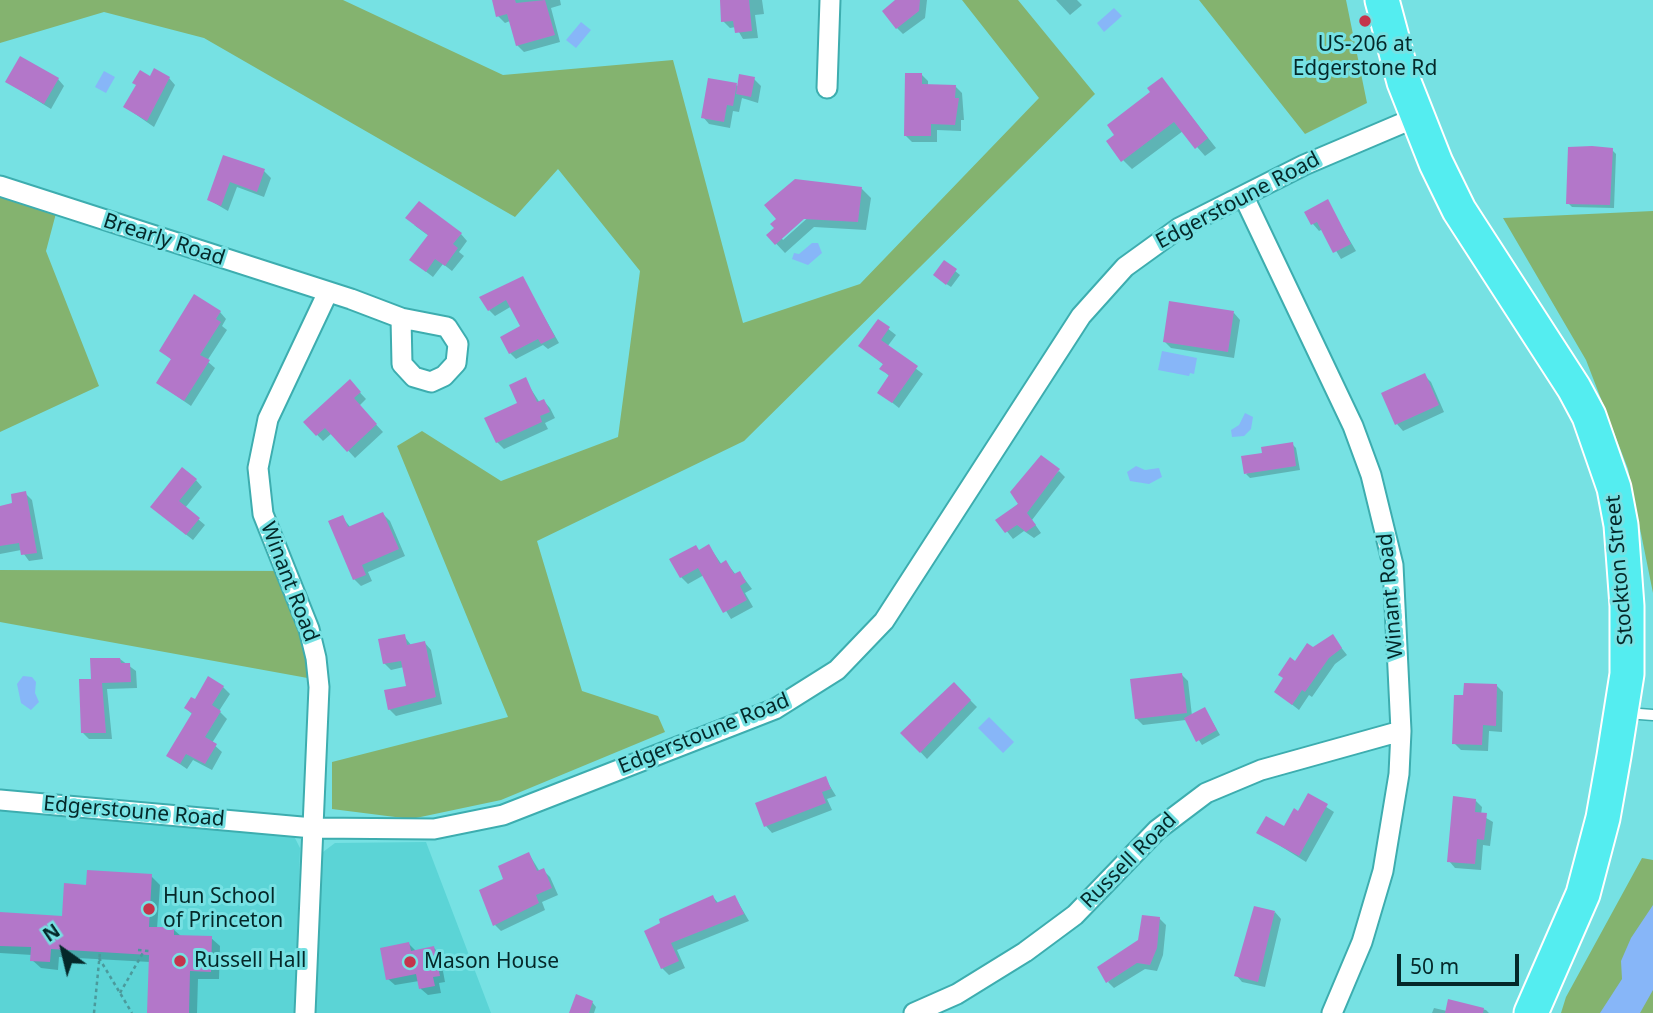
<!DOCTYPE html>
<html>
<head>
<meta charset="utf-8">
<style>
	body { margin:0 }
	#map { position:relative; width:1653px; height:1013px; overflow:hidden; background:#76e1e3; font-family:"Noto Sans",sans-serif }
	canvas { display:block }
	.north { position:absolute; left:28px; top:915px; width:70px; height:70px; -webkit-text-stroke:5px #76e1e3; paint-order:stroke; rotate:326deg; font-size:19px; font-weight:700; line-height:28px; text-align:center; color:#042829 }
	.north::after { content:''; display:block; margin:auto; width:24px; height:32px; background:#042829; clip-path:polygon(50% 0,100% 100%,50% 72%,0 100%) }
	.scale { position:absolute; left:1397px; top:954px; width:122px; height:32px; box-sizing:border-box; border:4px solid #042829; border-top:0; padding-left:9px; font-size:21px; line-height:24px; white-space:nowrap; color:#042829; -webkit-text-stroke:5px #76e1e3; paint-order:stroke }
</style>
</head>
<body>
<div id="map">
<canvas width="1653" height="1013"></canvas>
<div class="north">N</div>
<div class="scale">50 m</div>
</div>
<script>
const ctx = document.querySelector('canvas').getContext('2d');
ctx.lineJoin = 'round';
function fill(path, color) {
  ctx.fillStyle = color;
  ctx.fill(path, 'evenodd');
}
function shape(rows) {
  const path = new Path2D();
  for (const r of rows) {
    path.moveTo(r[0], r[1]);
    for (let i = 2; i < r.length; i += 2) path.lineTo(r[i], r[i + 1]);
  }
  return path;
}
function stroke(path, color, width, dash) {
  ctx.strokeStyle = color;
  ctx.lineWidth = width;
  ctx.lineCap = dash ? 'butt' : 'round';
  ctx.setLineDash(dash || []);
  ctx.stroke(path);
}
function drawText(font, color, halo, rows, align = 'center') {
  ctx.font = font + ' "Noto Sans",sans-serif';
  ctx.lineWidth = 6;
  ctx.setLineDash([]);
  ctx.textBaseline = 'middle';
  ctx.strokeStyle = halo;
  ctx.fillStyle = color;
  for (const [text, x, y, turn = 0] of rows) {
    ctx.save();
    ctx.translate(x, y);
    ctx.rotate((+turn || 0) * Math.PI / 180);
    ctx.textAlign = isNaN(turn) ? turn : align;
    if (halo) ctx.strokeText(text, 0, 0);
    ctx.fillText(text, 0, 0);
    ctx.restore();
  }
}
fill(shape([
	[0,806,293,834,300,848,295,1013,0,1013],
	[426,842,491,1013,314,1013,319,862,323,852,335,843]
]), '#5bd4d6');
fill(shape([
	[0,0,343,0,503,75,673,60,743,323,860,284,1039,98,962,0,1018,0,1095,94,744,441,537,541,582,691,658,716,665,732,501,800,411,819,332,809,332,762,508,717,397,446,422,431,501,481,618,437,640,271,558,169,515,217,204,38,104,12,0,43],
	[1199,0,1346,0,1367,103,1305,134],
	[0,179,59,202,46,251,99,386,0,432],
	[1653,211,1653,593,1628,469,1586,360,1503,218],
	[0,570,291,571,324,681,0,622],
	[1642,858,1653,860,1653,1013,1561,1013,1566,997]
]), '#84b36f');
fill(shape([
	[1114,8,1122,16,1104,32,1097,23],
	[581,22,591,30,576,48,566,40],
	[104,71,115,77,106,93,95,87],
	[812,243,818,243,822,253,808,265,792,259,794,253,799,254],
	[1162,351,1197,358,1194,374,1190,373,1189,376,1158,370],
	[1245,413,1253,417,1251,429,1244,436,1232,437,1231,430,1239,425],
	[1136,466,1145,470,1159,468,1162,477,1149,484,1130,481,1127,472],
	[23,676,32,677,36,682,35,693,39,702,31,710,21,703,17,684],
	[989,717,1014,742,1003,753,978,728],
	[1653,905,1653,990,1640,1013,1600,1013,1622,979,1621,961,1631,938]
]), '#87b6f8');
fill(shape([
	[500,0,560,0,561,5,551,8,560,42,524,52,517,45,510,21,505,23,498,16],
	[722,0,762,0,764,14,755,15,758,38,743,39,736,27,730,28,723,21],
	[896,0,927,0,925,18,903,34,897,28],
	[1056,0,1077,0,1082,5,1070,15],
	[921,74,928,81,928,86,955,86,962,93,964,120,961,120,961,131,937,130,937,142,912,142,905,135],
	[151,78,169,78,175,85,154,127,125,107],
	[58,79,64,86,51,109,7,82],
	[754,79,761,86,758,103,742,98,739,112,733,111,730,128,709,124,703,117,736,85,739,87],
	[1162,79,1216,148,1205,156,1183,131,1132,169,1123,160,1116,135],
	[1612,150,1616,154,1614,208,1572,207,1568,203],
	[224,157,264,171,271,178,264,197,237,187,228,211,209,200],
	[795,180,862,189,871,198,866,230,814,227,785,253,768,235,776,229,773,224,779,219,767,205],
	[810,212,812,214,783,240,781,237],
	[1327,202,1356,251,1341,259,1323,229,1319,231,1313,224,1306,212],
	[414,225,461,234,467,241,459,252,464,256,452,271,443,264,433,277,411,260,429,236],
	[944,262,960,275,951,287,939,279],
	[522,278,559,343,548,349,543,345,516,359,510,353,523,327,512,306,495,316,489,310],
	[220,312,226,319,222,326,227,330,207,361,215,368,191,406,158,383,172,360,161,351],
	[1234,313,1240,320,1234,358,1171,348,1165,342],
	[878,321,896,335,887,347,923,374,899,408,879,392,890,377,881,368,884,365,861,346],
	[1424,375,1431,382,1444,412,1403,431,1397,424],
	[525,380,540,403,544,401,550,408,555,418,545,423,548,429,504,449,497,442,520,404],
	[350,382,366,399,359,406,383,432,355,458,332,433,323,441,305,422],
	[1292,444,1296,448,1300,470,1250,478,1246,474],
	[1059,471,1065,477,1032,520,1041,533,1034,538,1024,531,1013,539,998,520],
	[196,480,202,487,185,508,205,525,193,540,159,513],
	[25,493,32,500,43,559,29,561,21,550,0,554,0,507,14,505],
	[383,514,390,521,405,556,368,572,372,581,361,586,354,579,342,517,351,528],
	[709,546,722,565,726,562,736,575,740,573,752,589,745,593,753,607,731,619,704,575,688,584,681,577,700,551],
	[404,636,411,645,425,643,431,650,442,704,396,716,389,709,408,687,404,667,391,670,384,663],
	[1332,636,1347,655,1335,664,1312,697,1309,695,1299,710,1276,692,1296,663],
	[120,659,136,671,137,688,107,689,112,739,89,739,83,733,93,680],
	[1182,675,1188,681,1192,716,1205,709,1220,735,1202,745,1186,720,1143,725,1136,718],
	[954,684,977,707,927,759,903,733],
	[1496,685,1503,692,1502,732,1489,731,1488,751,1461,750,1454,743,1465,697],
	[223,687,230,694,219,711,227,719,212,743,222,752,212,770,193,760,187,769,168,756,193,715,186,708],
	[825,778,836,796,827,799,832,810,772,833,766,826],
	[1309,796,1334,812,1306,862,1258,832,1284,828,1299,813],
	[1475,800,1482,807,1481,815,1493,822,1490,846,1483,845,1481,870,1455,868,1449,861],
	[529,854,540,872,543,870,550,877,558,895,542,902,545,910,501,931,495,925,506,880],
	[151,876,160,885,157,929,173,929,182,937,211,938,220,946,219,979,198,979,197,1013,149,1013,150,962,59,957,58,970,41,968,32,960,32,955,0,953,0,914,64,918,87,886],
	[713,897,719,904,735,897,749,921,677,950,685,968,669,975,662,968,662,924],
	[1275,912,1281,919,1265,987,1242,982,1236,975],
	[1159,918,1166,925,1163,955,1157,971,1145,969,1114,988,1108,982],
	[409,944,416,951,434,948,440,955,445,982,439,983,441,993,428,995,421,989,419,981,395,985,388,979],
	[1449,1001,1486,1010,1489,1013,1432,1013,1434,1008,1447,1011],
	[592,1002,596,1007,594,1013,573,1013]
]), '#0003');
fill(shape([
	[492,0,515,0,516,3,545,0,555,35,516,46,507,14,496,17],
	[720,0,749,0,752,31,735,33,733,21,721,22],
	[895,0,920,0,919,11,896,29,882,11],
	[20,56,59,78,44,104,5,82],
	[154,68,170,77,147,121,123,107,136,85,132,83,140,70,150,76],
	[905,73,922,73,922,84,956,85,955,98,959,98,955,125,931,124,931,136,904,136],
	[739,74,755,77,751,97,736,94],
	[1162,77,1208,138,1195,149,1174,122,1121,162,1106,141,1114,135,1107,125,1150,92,1147,88],
	[708,78,737,83,733,106,727,105,724,122,701,118],
	[1592,146,1613,148,1610,205,1566,204,1568,147],
	[223,155,265,169,257,192,230,182,221,206,207,200],
	[795,179,862,187,858,222,804,219,775,245,766,235,774,228,770,224,776,219,764,205],
	[1328,199,1351,244,1333,253,1317,222,1311,225,1304,212],
	[419,201,462,233,453,244,458,248,445,266,435,259,426,272,409,260,428,235,405,218],
	[944,260,957,269,946,285,933,275],
	[523,276,555,337,541,344,538,339,509,354,500,337,520,326,506,300,488,311,479,297],
	[194,294,221,311,216,319,221,322,200,355,210,360,184,401,156,383,171,359,159,351],
	[1169,301,1234,311,1228,352,1163,342],
	[878,319,890,327,881,340,918,366,892,403,877,393,889,375,879,369,883,364,858,346],
	[1425,373,1439,405,1395,425,1381,393],
	[526,377,537,402,544,399,550,412,540,416,542,422,496,443,484,418,517,403,509,385],
	[350,379,361,392,354,398,377,424,347,452,325,428,316,436,303,422],
	[1293,442,1296,466,1244,474,1241,456,1262,453,1261,447],
	[1041,455,1060,469,1027,513,1036,525,1026,532,1017,525,1005,533,995,520,1018,504,1010,492],
	[182,467,197,479,179,501,200,518,186,535,150,507],
	[26,491,37,553,21,555,19,543,0,546,0,506,12,503,11,494],
	[383,512,399,549,362,565,366,575,353,580,328,521,343,515,348,527],
	[709,544,720,564,726,560,734,574,740,571,746,582,740,586,747,600,723,613,698,568,680,578,669,559,696,545,699,550],
	[405,634,407,645,425,641,436,697,388,710,384,690,406,686,401,661,383,664,378,639],
	[1333,634,1342,648,1329,658,1305,692,1302,690,1292,705,1274,692,1283,678,1278,675,1290,657,1295,661,1307,643,1313,647],
	[90,658,120,658,121,663,130,663,131,682,102,683,106,733,81,733,79,679,91,679],
	[1182,673,1187,713,1135,719,1130,679],
	[208,676,224,686,212,705,221,711,205,737,217,744,205,764,186,754,180,764,166,756,192,713,184,708,191,697,195,699],
	[954,682,971,700,920,753,900,733],
	[1464,683,1497,684,1496,726,1483,725,1482,745,1452,744,1454,695,1463,695],
	[1205,707,1217,730,1196,742,1184,718],
	[826,776,831,789,822,792,826,803,764,827,755,803],
	[1308,793,1328,804,1299,856,1256,833,1266,816,1284,826,1294,808,1298,811],
	[1453,796,1476,799,1475,812,1487,813,1484,840,1477,839,1475,864,1447,862],
	[529,852,537,871,544,868,552,888,536,895,539,903,493,926,479,890,503,879,498,866],
	[87,870,152,874,149,927,174,927,174,935,212,936,211,972,190,971,189,1013,147,1013,149,955,51,949,50,962,30,961,31,947,0,946,0,912,62,916,64,883,86,885],
	[713,895,716,903,735,895,744,914,671,943,679,961,661,969,644,931,660,923,659,919],
	[1254,906,1275,911,1258,982,1234,976],
	[1142,915,1160,917,1157,948,1150,965,1137,963,1106,983,1097,967,1138,940],
	[409,942,411,951,434,946,440,976,433,977,435,986,419,989,416,974,386,980,380,948],
	[576,994,593,1001,589,1013,569,1013],
	[1448,999,1484,1008,1483,1013,1445,1013]
]), '#b377c9');
const lane = shape([
	[1626,713,1653,715]
]);
const street = shape([
	[827,88,830,0],
	[0,186,351,299,401,318,402,364,414,377,431,382,444,376,456,363,458,344,447,327,401,318],
	[1244,197,1353,426,1371,475,1393,565,1401,731,1399,774,1383,871,1362,942,1332,1013],
	[0,800,313,828,434,829,503,815,775,709,837,670,884,621,1081,316,1125,267,1179,228,1304,165,1417,117],
	[305,1013,319,687,316,658,309,629,263,514,258,468,268,419,328,292],
	[914,1013,957,994,1025,952,1075,915,1157,830,1206,793,1261,770,1401,731]
]);
const highway = shape([
	[1382,0,1404,82,1436,163,1459,210,1574,388,1589,416,1614,488,1621,525,1627,606,1627,674,1614,756,1603,818,1583,894,1531,1013]
]);
stroke(lane, '#3dadaf', 13);
stroke(street, '#3dadaf', 23);
stroke(highway, '#fff', 37);
stroke(shape([
	[138,950,149,951],
	[99,958,132,1013],
	[120,993,144,951],
	[94,1013,100,952]
]), '#4b9a9c', 2.5, [3.5, 3.5]);
stroke(lane, '#fff', 10);
stroke(street, '#fff', 19);
stroke(highway, '#54edf0', 33);
for (const [x, y, r, color] of [
	[1365,21,7,"#c4344b"],
	[149,909,7,"#c4344b"],
	[180,961,7,"#c4344b"],
	[410,962,7,"#c4344b"]
]) {
  const dot = new Path2D();
  dot.arc(x, y, r, 0, 2 * Math.PI);
  ctx.fillStyle = color;
  ctx.fill(dot);
  stroke(dot, '#76e1e3', 2.5);
}
drawText('21px', '#042829', '#76e1e3', [
	["US-206 at",1365,45,"center"],
	["Edgerstone Rd",1365,69,"center"],
	["Hun School",163,897],
	["of Princeton",163,921],
	["Russell Hall",194,961],
	["Mason House",424,962]
], 'left');
drawText('21px', '#042829', '#76e1e3', [
	["Edgerstoune Road",1238,201,-28],
	["Brearly Road",164,240,18],
	["Stockton Street",1620,570,-95],
	["Winant Road",289,582,69],
	["Winant Road",1391,596,-95],
	["Edgerstoune Road",704,734,-22],
	["Edgerstoune Road",134,812,5],
	["Russell Road",1129,861,-45]
]);
</script>
</body>
</html>
